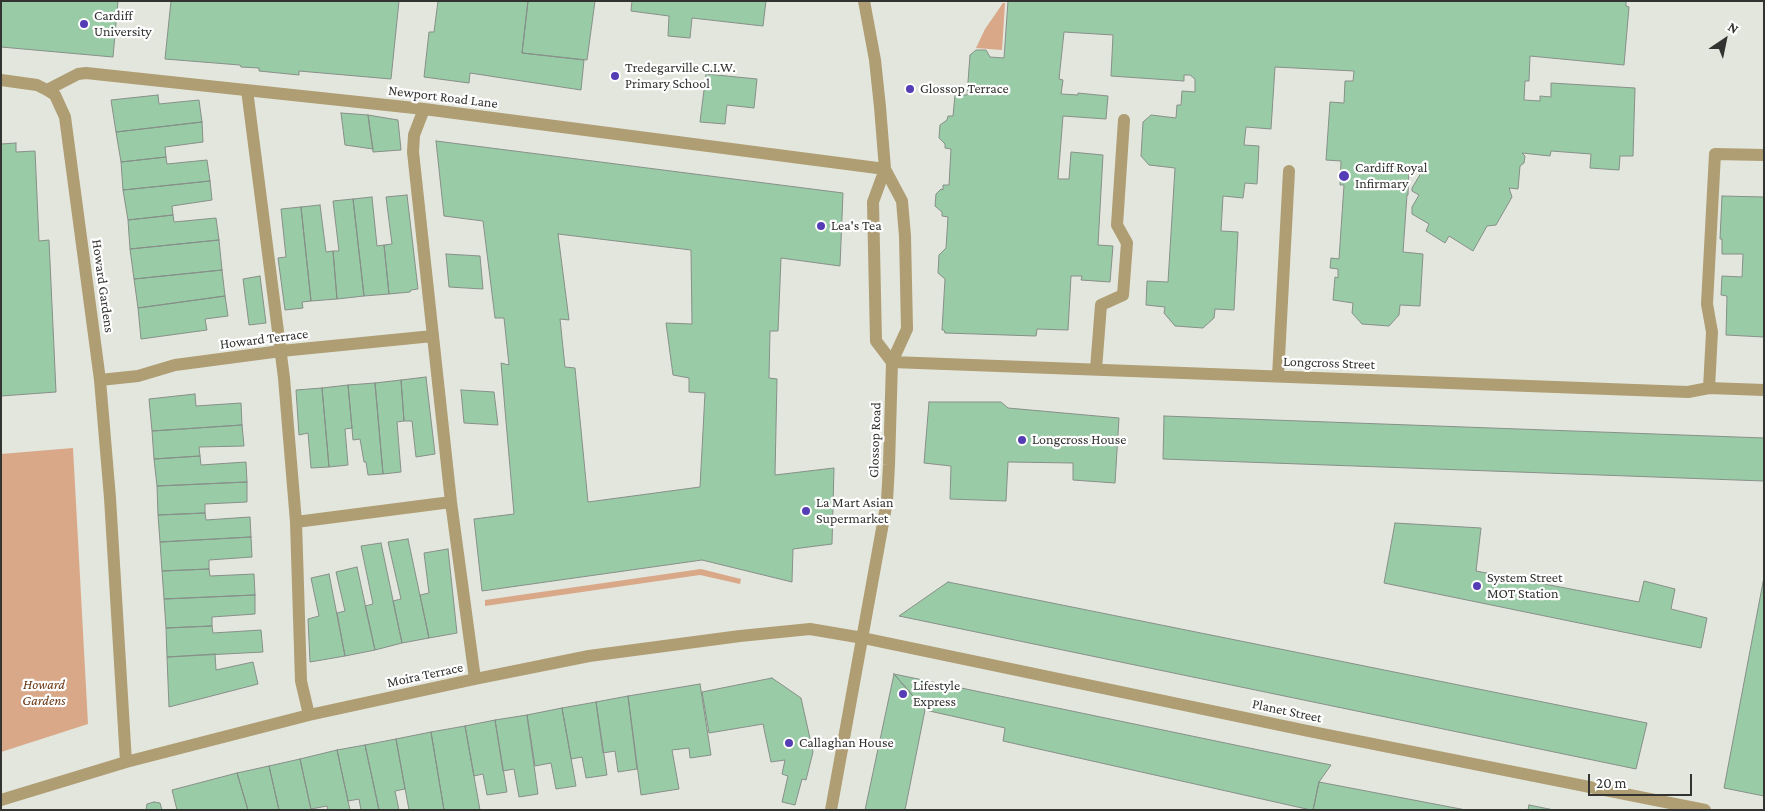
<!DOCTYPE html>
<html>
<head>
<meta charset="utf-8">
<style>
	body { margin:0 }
	#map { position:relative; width:1765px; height:811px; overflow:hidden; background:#e3e6dc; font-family:"Crimson Pro",serif }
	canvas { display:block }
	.frame { position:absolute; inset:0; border:2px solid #333431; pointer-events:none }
	.north { position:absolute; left:1700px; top:15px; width:50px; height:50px; -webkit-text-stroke:4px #fff; paint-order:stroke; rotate:34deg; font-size:14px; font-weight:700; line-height:20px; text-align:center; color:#333431 }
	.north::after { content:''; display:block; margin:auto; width:18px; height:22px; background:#333431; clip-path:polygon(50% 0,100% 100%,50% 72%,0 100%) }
	.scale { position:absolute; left:1588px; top:774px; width:104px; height:22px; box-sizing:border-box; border:2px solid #333431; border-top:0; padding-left:6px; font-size:15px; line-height:18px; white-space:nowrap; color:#333431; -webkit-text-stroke:4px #fff; paint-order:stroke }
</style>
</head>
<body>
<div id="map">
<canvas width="1765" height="811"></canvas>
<div class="frame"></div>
<div class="north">N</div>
<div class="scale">20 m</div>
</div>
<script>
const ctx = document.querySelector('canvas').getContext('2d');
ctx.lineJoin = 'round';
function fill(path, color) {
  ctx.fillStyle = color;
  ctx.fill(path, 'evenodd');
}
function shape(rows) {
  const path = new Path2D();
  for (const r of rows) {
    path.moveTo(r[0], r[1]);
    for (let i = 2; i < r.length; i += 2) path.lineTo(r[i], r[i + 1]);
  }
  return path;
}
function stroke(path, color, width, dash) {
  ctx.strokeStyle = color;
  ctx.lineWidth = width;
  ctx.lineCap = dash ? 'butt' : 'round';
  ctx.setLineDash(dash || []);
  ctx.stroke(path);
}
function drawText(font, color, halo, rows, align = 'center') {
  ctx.font = font + ' "Crimson Pro",serif';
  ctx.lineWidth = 4.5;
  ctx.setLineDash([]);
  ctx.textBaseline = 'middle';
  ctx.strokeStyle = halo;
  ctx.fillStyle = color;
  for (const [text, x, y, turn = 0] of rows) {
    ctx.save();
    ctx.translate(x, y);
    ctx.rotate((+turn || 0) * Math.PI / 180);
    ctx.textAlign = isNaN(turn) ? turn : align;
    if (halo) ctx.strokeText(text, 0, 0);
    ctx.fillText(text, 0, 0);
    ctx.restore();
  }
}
fill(shape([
	[1003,3,1005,3,1002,50,976,48,985,29],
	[73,448,88,724,1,752,1,454],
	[701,569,741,579,740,584,700,575,485,606,485,600]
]), '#d9a889');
const building = shape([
	[1,1,118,1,113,57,1,47,1,1],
	[171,1,399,1,391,79,299,71,299,75,259,71,259,68,241,67,240,65,165,59,171,1],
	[438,1,528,1,522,53,584,60,581,90,470,73,469,83,424,77,429,32,434,32,438,1],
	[528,1,595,1,587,60,522,53,528,1],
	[632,1,766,1,763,26,692,18,690,38,668,36,669,16,631,11,632,1],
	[1005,1,1626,1,1626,6,1629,7,1624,65,1530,56,1529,81,1525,81,1524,100,1540,101,1540,96,1551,97,1551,83,1635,88,1633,156,1620,156,1619,170,1590,168,1591,154,1551,151,1550,156,1522,153,1525,156,1524,163,1520,166,1518,189,1509,188,1512,197,1496,225,1487,226,1473,251,1449,236,1445,243,1426,231,1429,224,1412,214,1412,207,1419,195,1412,191,1412,188,1421,173,1409,166,1408,195,1407,195,1403,252,1423,254,1420,306,1400,305,1399,315,1389,326,1362,324,1352,313,1353,303,1333,300,1335,277,1338,278,1338,269,1330,268,1331,258,1339,259,1344,185,1340,185,1341,161,1326,160,1330,102,1344,103,1345,81,1353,81,1354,71,1275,67,1271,129,1246,127,1244,145,1259,146,1257,184,1245,183,1243,198,1223,196,1221,231,1238,232,1234,310,1215,309,1214,318,1203,328,1175,326,1164,313,1165,307,1146,305,1147,281,1168,282,1175,168,1149,165,1141,156,1143,122,1151,115,1176,118,1177,105,1181,105,1182,91,1195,92,1195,79,1190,75,1184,75,1184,81,1111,76,1113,35,1064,32,1059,79,1063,80,1061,94,1078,95,1078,93,1108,96,1106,119,1063,116,1058,179,1069,179,1071,152,1103,155,1098,245,1113,246,1110,282,1081,280,1082,276,1071,276,1068,330,1037,329,1036,336,945,333,944,330,942,330,945,279,938,273,939,255,946,248,948,217,942,216,942,212,935,206,936,194,941,189,943,190,943,185,949,185,951,149,945,148,945,144,939,138,940,125,947,120,948,116,953,116,955,95,967,95,970,55,976,50,986,50,990,57,1004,58,1008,1,1005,1],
	[706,74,757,79,754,108,727,105,725,124,700,122,706,74],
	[158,95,159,104,199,100,202,122,116,132,111,100,158,95],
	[341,113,368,115,373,149,345,145,341,113],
	[368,115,398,120,401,150,373,152,368,115],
	[202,122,203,142,165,147,166,157,121,162,116,132,202,122],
	[436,141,843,193,840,266,781,258,778,331,770,331,769,378,777,379,775,475,834,468,832,544,793,549,792,582,702,560,482,591,474,519,514,514,501,363,509,365,504,318,495,318,483,221,444,216,436,141],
	[558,234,691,250,692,324,666,323,673,375,689,378,689,392,705,393,700,487,588,502,575,368,565,367,560,319,569,320,558,234],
	[16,143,16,152,35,151,39,241,49,240,56,392,1,396,1,144,16,143],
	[166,157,167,164,207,160,210,181,123,190,121,162,166,157],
	[210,181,212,200,172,206,173,215,128,220,123,190,210,181],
	[407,195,418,289,411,290,410,292,389,294,384,245,392,244,386,197,407,195],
	[1722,196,1764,197,1764,337,1726,335,1727,296,1721,295,1722,276,1742,277,1743,254,1722,254,1722,239,1720,239,1722,196],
	[372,197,377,246,384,245,389,294,364,296,353,199,372,197],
	[353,199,364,296,337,299,333,251,339,251,333,201,353,199],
	[320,205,326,252,333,251,337,299,311,301,301,207,320,205],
	[301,207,311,301,302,302,303,308,285,310,278,258,286,257,281,209,301,207],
	[173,215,174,222,216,218,219,240,130,249,128,220,173,215],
	[219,240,222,270,134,279,130,249,219,240],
	[446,254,480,256,483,289,449,287,446,254],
	[222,270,225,296,138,308,134,279,222,270],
	[260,276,266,323,249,325,243,279,260,276],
	[225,296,228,316,205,319,207,330,141,339,138,308,225,296],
	[426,377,435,454,416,457,412,421,404,421,401,380,426,377],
	[401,380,404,421,397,422,401,472,383,474,375,383,401,380],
	[375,383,383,474,368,475,366,462,364,462,360,439,353,440,348,385,375,383],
	[348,385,352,428,345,429,348,465,329,467,322,388,348,385],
	[322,388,329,467,311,468,308,433,299,435,296,390,322,388],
	[461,390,494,392,498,425,464,423,461,390],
	[195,394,196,406,241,403,242,425,152,431,149,399,195,394],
	[929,402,1001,402,1008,408,1119,418,1115,483,1073,480,1073,463,1008,462,1006,501,950,499,951,466,924,463,929,402],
	[1164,416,1764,438,1764,481,1163,459,1164,416],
	[242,425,244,446,199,447,200,456,154,459,152,431,242,425],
	[200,456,201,465,246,462,247,482,157,486,154,459,200,456],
	[247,482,247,502,205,504,205,513,158,515,157,486,247,482],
	[205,513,206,520,250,517,251,537,160,542,158,515,205,513],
	[1395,523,1481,528,1476,571,1639,602,1644,581,1675,589,1671,609,1707,618,1701,648,1384,583,1395,523],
	[251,537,252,557,209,560,209,569,162,571,160,542,251,537],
	[408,539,429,638,402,643,393,601,401,599,388,542,408,539],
	[381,543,402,643,375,650,365,606,373,604,361,546,381,543],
	[448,549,457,633,429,638,420,595,429,593,424,553,448,549],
	[357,567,375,650,345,656,337,613,345,611,336,572,357,567],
	[209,569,210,576,254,574,255,595,164,599,162,571,209,569],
	[329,574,345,656,310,662,308,619,319,616,311,578,329,574],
	[1764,577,1764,796,1724,788,1764,577],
	[948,582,1647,723,1636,769,899,616,948,582],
	[255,595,255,614,212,617,212,626,166,628,164,599,255,595],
	[212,626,213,633,261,630,263,652,167,657,166,628,212,626],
	[215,654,216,670,253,662,258,684,169,707,167,657,215,654],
	[894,674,1331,765,1319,782,1313,810,1311,810,1003,741,1005,728,925,710,894,674],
	[894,674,925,710,905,810,865,810,894,674],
	[772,678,801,698,813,752,806,780,802,779,795,805,782,802,788,776,782,774,785,760,771,762,763,724,709,733,702,692,772,678],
	[700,684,711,755,690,758,689,748,672,750,679,789,641,795,628,696,700,684],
	[628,696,637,769,618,772,615,751,603,753,596,702,628,696],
	[596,702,607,775,586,778,582,757,571,759,562,708,596,702],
	[562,708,576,786,556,789,551,763,535,766,527,715,562,708],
	[527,715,538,794,519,797,514,769,503,771,495,720,527,715],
	[495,720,507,792,487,795,483,774,474,776,465,726,495,720],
	[465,726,480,810,444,810,431,732,465,726],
	[431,732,444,810,409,810,396,739,431,732],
	[396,739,405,789,395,791,399,810,379,810,365,745,396,739],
	[365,745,379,810,361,810,359,799,348,801,337,750,365,745],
	[337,750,350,810,328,810,327,806,311,809,300,759,337,750],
	[300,759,311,810,279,810,269,766,300,759],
	[269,766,279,810,248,810,237,773,269,766],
	[237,773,248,810,177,810,172,790,237,773],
	[1319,782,1466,810,1313,810,1319,782],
	[154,802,160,803,162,810,146,810,147,804,154,802],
	[1529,805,1554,810,1528,810,1529,805]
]);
fill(building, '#98cba6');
stroke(building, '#878f89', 1);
stroke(shape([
	[864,1,875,60,880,107,885,169,873,202,876,341,892,362],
	[1,80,37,85,47,90,55,95,65,117,100,380,110,498,126,762],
	[47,90,78,74,86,73,424,109,885,169],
	[247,90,284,378,296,522,301,681,309,715],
	[424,109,414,135,413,152,451,502,475,679],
	[892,362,1688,392,1709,388,1764,390],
	[1096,369,1101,305,1123,295,1127,243,1117,225,1124,120],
	[1278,376,1289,171],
	[100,380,138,376,175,365,281,351,433,336],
	[1709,388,1712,332,1707,304,1715,154,1764,155],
	[296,522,451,502],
	[1,800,126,762,309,715,475,679,589,656,740,636,810,629,863,638,1308,731,1705,810],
	[831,810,887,501,889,465,892,362,907,329,905,236,902,201,885,169]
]), '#af9d73', 12);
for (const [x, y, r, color] of [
	[84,24,5,"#543db5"],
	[615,76,5,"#543db5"],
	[910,89,5,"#543db5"],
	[1344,176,6,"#543db5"],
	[821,226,5,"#543db5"],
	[1022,440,5,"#543db5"],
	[806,511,5,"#543db5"],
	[1477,586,5,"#543db5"],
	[903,694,5,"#543db5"],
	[789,743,5,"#543db5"]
]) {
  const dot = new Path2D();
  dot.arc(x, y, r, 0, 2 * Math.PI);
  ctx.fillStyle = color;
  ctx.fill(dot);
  stroke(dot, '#fff', 2);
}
drawText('14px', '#333431', '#fff', [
	["Cardiff",94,16],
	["University",94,32],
	["Tredegarville C.I.W.",625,68],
	["Primary School",625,84],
	["Glossop Terrace",920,89],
	["Cardiff Royal",1355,168],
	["Infirmary",1355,184],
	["Lea's Tea",831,226],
	["Longcross House",1032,440],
	["La Mart Asian",816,503],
	["Supermarket",816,519],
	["System Street",1487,578],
	["MOT Station",1487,594],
	["Lifestyle",913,686],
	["Express",913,702],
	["Callaghan House",799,743]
], 'left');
drawText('14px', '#333431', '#fff', [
	["Newport Road Lane",443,97,7],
	["Howard Gardens",103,286,82],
	["Howard Terrace",264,339,-7],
	["Longcross Street",1329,363,2],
	["Glossop Road",875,440,-88],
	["Moira Terrace",425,675,-12],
	["Planet Street",1287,711,12]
]);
drawText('italic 14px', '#6a3916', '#fff', [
	["Howard",44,685],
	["Gardens",44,701]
]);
</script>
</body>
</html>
